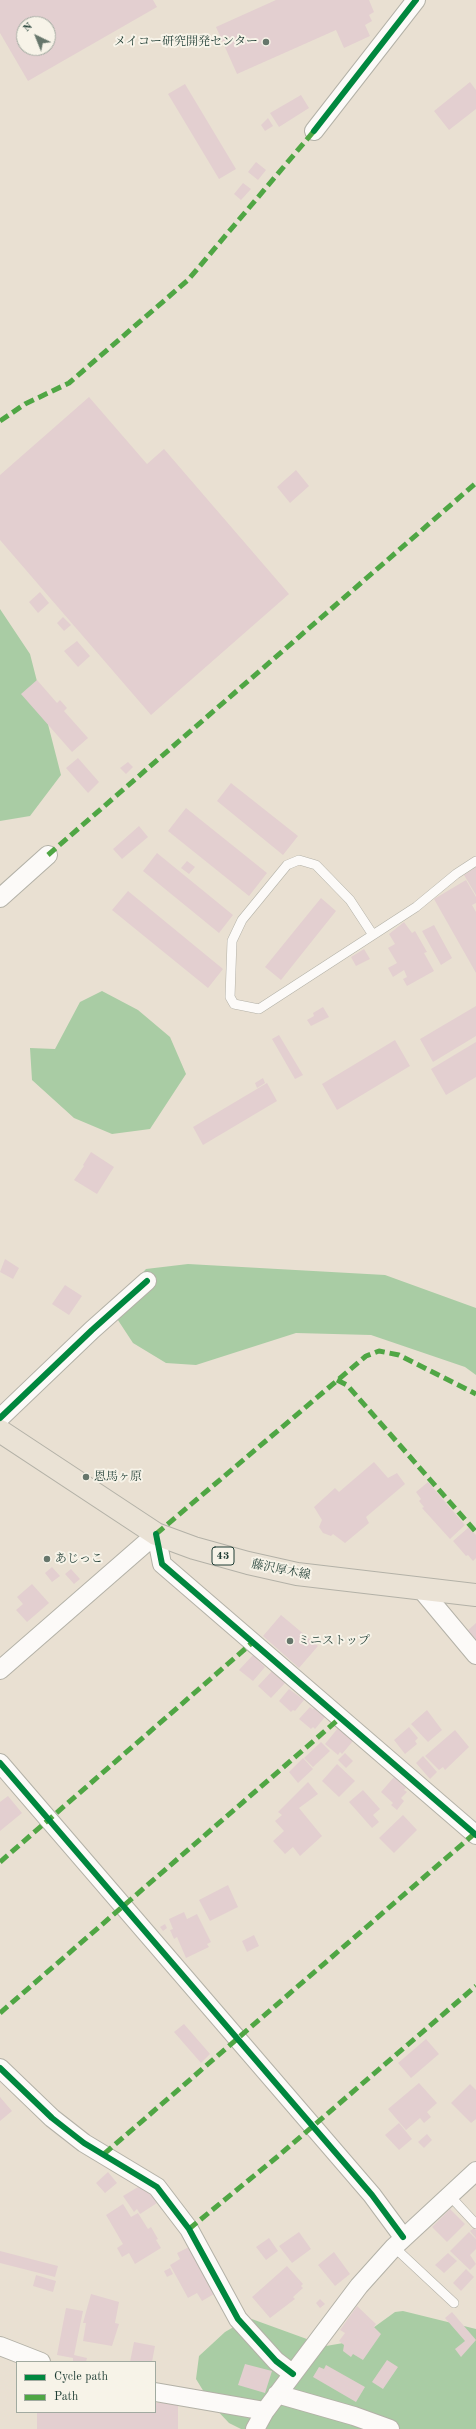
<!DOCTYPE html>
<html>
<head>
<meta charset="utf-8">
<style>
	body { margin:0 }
	#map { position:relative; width:476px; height:2429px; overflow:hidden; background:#e9e0d2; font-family:"Old Standard TT",serif }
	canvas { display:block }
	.legend { position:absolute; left:16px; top:2361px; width:140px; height:52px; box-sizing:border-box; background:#f7f3e8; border:1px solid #a1aaa0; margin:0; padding:5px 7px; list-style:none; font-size:12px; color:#1f3d34 }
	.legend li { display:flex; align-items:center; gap:8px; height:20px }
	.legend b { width:20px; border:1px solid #a1aaa0 }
	.north { position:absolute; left:16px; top:16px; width:40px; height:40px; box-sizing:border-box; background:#f7f3e8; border:1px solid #a1aaa0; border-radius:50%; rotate:317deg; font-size:11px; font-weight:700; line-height:16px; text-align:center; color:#1f3d34 }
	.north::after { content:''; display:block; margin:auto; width:14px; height:18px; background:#66766b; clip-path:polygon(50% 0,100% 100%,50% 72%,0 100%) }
</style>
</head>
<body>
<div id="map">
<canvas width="476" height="2429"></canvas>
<ul class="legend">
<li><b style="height:5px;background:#00873e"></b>Cycle path</li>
<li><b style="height:5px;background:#4fa644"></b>Path</li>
</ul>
<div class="north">N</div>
</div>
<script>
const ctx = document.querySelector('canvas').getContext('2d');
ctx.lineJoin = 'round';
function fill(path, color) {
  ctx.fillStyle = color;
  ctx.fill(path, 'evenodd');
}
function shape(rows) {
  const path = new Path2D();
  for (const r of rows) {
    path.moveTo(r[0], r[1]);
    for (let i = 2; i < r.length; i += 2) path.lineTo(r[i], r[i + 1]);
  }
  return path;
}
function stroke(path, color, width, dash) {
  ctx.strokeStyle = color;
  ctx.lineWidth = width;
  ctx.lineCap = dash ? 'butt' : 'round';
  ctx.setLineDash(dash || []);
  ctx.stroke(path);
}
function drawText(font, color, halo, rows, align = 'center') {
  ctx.font = font + ' "Old Standard TT","Noto Serif JP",serif';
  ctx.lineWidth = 4;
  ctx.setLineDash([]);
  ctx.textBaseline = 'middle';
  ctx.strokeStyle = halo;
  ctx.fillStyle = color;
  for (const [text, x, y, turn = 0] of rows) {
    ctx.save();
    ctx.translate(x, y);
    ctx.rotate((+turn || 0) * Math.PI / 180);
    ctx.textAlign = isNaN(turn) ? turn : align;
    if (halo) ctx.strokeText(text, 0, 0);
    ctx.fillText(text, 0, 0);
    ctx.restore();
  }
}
fill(shape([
	[0,609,30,654,61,775,30,816,0,821],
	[102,991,138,1010,170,1037,186,1074,150,1129,112,1134,74,1118,32,1080,30,1048,55,1049,80,1002],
	[188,1264,385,1275,476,1308,476,1375,465,1367,371,1335,296,1333,196,1365,166,1363,133,1343,110,1308,146,1269],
	[403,2311,476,2329,476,2429,241,2429,229,2423,212,2405,196,2379,199,2356,225,2332,249,2318,326,2346,355,2341,395,2312]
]), '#a9cca4');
fill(shape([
	[0,0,153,0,157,7,28,81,0,33],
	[24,24,48,24,48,48,24,48],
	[276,0,369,0,374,12,369,15,372,21,365,25,370,36,344,48,336,30,237,74,216,27],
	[470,82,476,90,476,109,449,130,434,111],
	[185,84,236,169,219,179,168,94],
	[301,95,309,108,279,127,270,113],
	[268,118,273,126,265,131,261,125],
	[256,162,266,170,258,180,248,172],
	[243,183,251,189,241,200,234,194],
	[89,397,147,464,164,449,289,594,151,715,0,540,0,475],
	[296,470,309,486,290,503,277,487],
	[40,592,49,603,38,613,29,602],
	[63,617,71,625,64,631,57,623],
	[77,641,90,656,78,667,64,651],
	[37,680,57,703,60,700,67,708,64,711,88,738,72,752,21,694],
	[78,758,99,782,88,793,66,768],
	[128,762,133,767,126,774,120,768],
	[231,783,298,836,283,855,217,801],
	[186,808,267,873,249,896,168,831],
	[139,826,148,837,122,859,113,849],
	[157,853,233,915,219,933,143,871],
	[187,861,195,867,189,874,181,868],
	[476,867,476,895,464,875],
	[466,880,476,897,476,903,472,905,476,912,476,973,434,899],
	[128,891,223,969,208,988,112,910],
	[321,898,336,911,281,980,265,967],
	[404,922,412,933,415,931,427,952,424,953,434,971,407,986,403,979,407,977,404,970,393,977,388,968,397,963,388,948,395,944,389,934],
	[434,925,452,958,441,965,422,931],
	[364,949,370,959,356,966,351,957],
	[476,1006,476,1036,433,1062,420,1039],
	[323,1007,329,1017,311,1026,307,1020,314,1016,313,1013],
	[279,1035,303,1075,295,1079,272,1039],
	[395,1040,410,1066,337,1110,322,1084],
	[476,1042,476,1077,446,1095,431,1069],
	[263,1078,265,1083,257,1088,255,1083],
	[267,1083,277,1101,203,1145,193,1127],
	[91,1152,114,1167,97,1194,74,1180,84,1166,83,1165],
	[5,1259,19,1268,13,1279,0,1272],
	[65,1285,82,1296,69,1315,52,1304],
	[374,1462,388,1478,397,1473,405,1484,366,1517,369,1523,345,1543,333,1534,331,1536,323,1533,319,1527,322,1520,314,1507,335,1488,339,1492],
	[428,1482,465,1525,450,1539,422,1508,424,1507,419,1501,421,1499,416,1492],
	[469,1527,476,1535,476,1558,473,1561,468,1555,466,1556,453,1541],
	[52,1567,60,1576,52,1582,45,1573],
	[71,1569,80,1579,74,1584,65,1574],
	[32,1584,49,1603,27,1622,16,1610,23,1604,17,1597],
	[281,1615,318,1646,299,1668,263,1636],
	[476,1623,476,1644,466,1632],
	[253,1655,265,1667,253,1681,239,1670],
	[272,1671,285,1683,271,1698,258,1686],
	[289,1689,304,1700,295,1711,293,1710,291,1712,279,1701],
	[310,1707,313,1709,314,1708,325,1717,315,1729,313,1727,311,1729,299,1719],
	[427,1710,442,1730,428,1742,411,1724],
	[409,1727,418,1738,415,1741,417,1744,405,1754,394,1740],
	[338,1728,353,1741,342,1754,340,1752,338,1755,325,1744],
	[455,1730,469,1747,445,1770,443,1767,439,1770,425,1756],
	[321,1742,330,1751,313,1767,304,1758],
	[345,1753,353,1761,346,1768,338,1760],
	[423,1756,437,1772,430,1779,416,1763],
	[303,1758,313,1769,298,1783,289,1772],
	[337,1764,355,1781,339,1797,322,1781],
	[394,1777,406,1788,404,1790,407,1792,401,1798,404,1801,397,1810,391,1805,393,1803,381,1792],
	[308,1782,318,1794,299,1808,322,1836,300,1856,293,1847,285,1854,273,1841,284,1831,275,1821,282,1815,278,1812],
	[363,1790,380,1809,373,1815,379,1822,372,1828,349,1802],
	[8,1796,22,1813,0,1831,0,1802],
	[403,1815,417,1830,394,1853,379,1838],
	[228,1885,238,1907,210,1921,199,1900],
	[184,1912,187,1919,197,1914,211,1942,207,1944,209,1947,186,1958,177,1937,174,1939,170,1930,173,1929,169,1919],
	[165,1924,167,1928,163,1931,160,1927],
	[254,1935,259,1946,247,1952,242,1941],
	[184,2024,210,2054,201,2063,174,2032],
	[426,2039,439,2054,411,2078,398,2063],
	[419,2083,437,2103,427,2112,431,2117,424,2123,420,2118,406,2130,388,2109],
	[470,2084,476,2090,476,2119,471,2123,451,2103],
	[0,2097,12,2111,0,2121],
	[399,2123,412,2139,399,2150,385,2135],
	[427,2134,432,2140,424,2148,418,2142],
	[108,2172,117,2183,105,2193,96,2183],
	[143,2184,157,2203,140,2214,137,2209,134,2212,123,2196],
	[123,2204,131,2217,138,2213,148,2229,151,2227,158,2239,156,2240,161,2248,135,2264,129,2253,122,2257,117,2248,123,2244,106,2215],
	[450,2209,465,2224,447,2242,432,2227],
	[474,2228,476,2230,476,2238,470,2231],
	[299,2232,311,2249,292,2263,279,2246],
	[469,2232,476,2239,476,2249,470,2255,476,2264,470,2270,450,2251],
	[269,2238,278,2251,266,2260,256,2247],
	[189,2247,214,2294,202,2301,197,2293,188,2298,170,2265,180,2259,177,2253],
	[0,2251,58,2266,55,2277,0,2263],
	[334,2252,350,2274,335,2286,318,2265],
	[448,2253,457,2261,444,2273,435,2265],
	[287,2266,303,2284,301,2286,303,2288,293,2297,295,2299,270,2318,252,2297],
	[170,2268,173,2274,167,2277,164,2271],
	[466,2269,474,2277,461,2291,453,2283],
	[36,2275,56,2281,53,2292,33,2286],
	[91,2294,119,2302,115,2323,119,2324,112,2346,83,2341,86,2323,83,2323],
	[320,2299,325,2304,320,2308,316,2303],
	[357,2306,376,2324,374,2327,381,2334,363,2360,353,2354,351,2357,343,2351,344,2345,339,2341,345,2333,340,2330],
	[66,2308,83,2311,74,2355,87,2358,86,2362,73,2362,73,2358,57,2355],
	[452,2312,476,2340,461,2357,455,2349,465,2341,445,2318],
	[134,2342,155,2346,152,2362,130,2362],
	[387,2360,398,2367,383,2389,372,2382],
	[245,2364,272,2371,265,2393,238,2385],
	[326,2365,365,2387,356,2402,313,2377,319,2367,324,2369],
	[178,2402,178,2429,37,2429,37,2412,155,2412,155,2403]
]), '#e3cfd0');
const service = shape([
	[373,935,350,900,316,865,299,860,287,865,242,920,232,941,230,997,234,1004,259,1009,416,907,456,874,476,861],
	[450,2196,476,2224],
	[394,2247,454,2303]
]);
const minor = shape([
	[314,131,416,0],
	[0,898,48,855],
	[0,1418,92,1330,147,1281],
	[156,1534,162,1564,476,1835],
	[420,1588,476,1655],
	[0,1670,156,1534],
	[0,1763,372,2195,403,2237],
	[0,2068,52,2118,84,2143,157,2187,189,2229,238,2319,276,2361,293,2374],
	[0,2346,41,2362],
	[155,2392,265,2411],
	[277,2394,354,2416,390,2429],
	[255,2429,265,2411,359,2286,394,2247,476,2171]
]);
const primary = shape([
	[0,1431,156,1534,194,1548,248,1563,297,1574,476,1595]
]);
stroke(service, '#b3b1a7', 10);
stroke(minor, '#b3b1a7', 20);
stroke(primary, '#b3b1a7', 24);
stroke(service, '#fcfaf8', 9);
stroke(minor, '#fcfaf8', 18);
stroke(primary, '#eae2d5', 22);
stroke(shape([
	[0,421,25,404,69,383,188,280,314,131],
	[48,855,476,483],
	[337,1380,347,1385,476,1532],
	[156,1534,366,1356,379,1351,399,1355,476,1394],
	[0,1862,253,1642],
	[0,2013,340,1718],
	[104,2154,474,1834],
	[189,2229,277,2157,476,1986]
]), '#4fa644', 5, [10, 5]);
stroke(shape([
	[314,131,416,0],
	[0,1418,92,1330,147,1281],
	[156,1534,162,1564,476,1835],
	[0,1763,372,2195,403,2237],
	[0,2068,52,2118,84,2143,157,2187,189,2229,238,2319,276,2361,293,2374]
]), '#00873e', 6);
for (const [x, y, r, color] of [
	[266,42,4,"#66766b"],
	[86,1477,4,"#66766b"],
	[47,1559,4,"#66766b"],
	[290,1641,4,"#66766b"]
]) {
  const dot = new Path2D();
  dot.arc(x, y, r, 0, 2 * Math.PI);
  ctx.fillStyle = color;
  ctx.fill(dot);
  stroke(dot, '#f7f3e8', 1.5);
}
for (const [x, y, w] of [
	[223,1556,22]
]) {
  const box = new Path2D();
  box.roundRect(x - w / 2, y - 9, w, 18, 3);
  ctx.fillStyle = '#f7f3e8';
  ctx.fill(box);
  stroke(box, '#1f3d34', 1);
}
drawText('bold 11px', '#1f3d34', null, [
	["43",223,1556]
]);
drawText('12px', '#1f3d34', '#f7f3e8', [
	["メイコー研究開発センター",258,42,"right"],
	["恩馬ヶ原",94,1477],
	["あじっこ",55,1559],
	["ミニストップ",298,1641]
], 'left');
drawText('12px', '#1f3d34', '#f7f3e8', [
	["藤沢厚木線",281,1570,11]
]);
</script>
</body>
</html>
